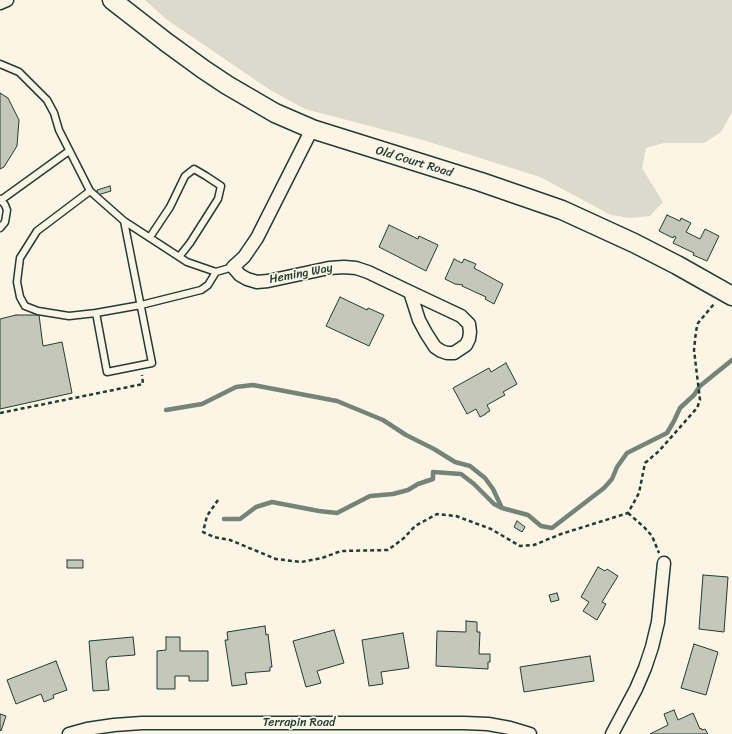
<!DOCTYPE html>
<html>
<head>
<meta charset="utf-8">
<style>
	body { margin:0 }
	canvas { display:block; background:#fcf5e5 }
</style>
</head>
<body>
<canvas width="732" height="734"></canvas>
<script>
const ctx = document.querySelector('canvas').getContext('2d');
ctx.lineJoin = 'round';
function fill(path, color) {
  ctx.fillStyle = color;
  ctx.fill(path, 'evenodd');
}
function shape(rows) {
  const path = new Path2D();
  for (const r of rows) {
    path.moveTo(r[0], r[1]);
    for (let i = 2; i < r.length; i += 2) path.lineTo(r[i], r[i + 1]);
  }
  return path;
}
function stroke(path, color, width, dash) {
  ctx.strokeStyle = color;
  ctx.lineWidth = width;
  ctx.lineCap = dash ? 'butt' : 'round';
  ctx.setLineDash(dash || []);
  ctx.stroke(path);
}
function drawText(font, color, halo, rows, align = 'center') {
  ctx.font = font + ' Sriracha,sans-serif';
  ctx.lineWidth = 3.5;
  ctx.setLineDash([]);
  ctx.textBaseline = 'middle';
  ctx.strokeStyle = halo;
  ctx.fillStyle = color;
  for (const [text, x, y, turn = 0] of rows) {
    ctx.save();
    ctx.translate(x, y);
    ctx.rotate((+turn || 0) * Math.PI / 180);
    ctx.textAlign = isNaN(turn) ? turn : align;
    if (halo) ctx.strokeText(text, 0, 0);
    ctx.fillText(text, 0, 0);
    ctx.restore();
  }
}
fill(shape([
	[145,0,732,0,732,112,721,132,704,143,664,143,646,148,642,168,663,202,650,216,630,218,611,215,540,177,423,140,305,109,270,90,166,19]
]), '#dcdacc');
stroke(shape([
	[166,410,202,404,236,387,253,385,337,401,383,420,406,435,434,449,455,462,470,466,485,478,493,489,502,508,528,515,541,526,552,528,604,488,612,479,617,467,627,453,667,433,674,421,680,408,694,395,700,386,732,360],
	[224,519,240,519,256,507,272,502,319,511,337,513,370,496,393,494,408,490,418,484,433,479,433,472,461,474,474,484,494,504,502,508]
]), '#758479', 4.5);
const building = shape([
	[0,93,8,98,19,120,17,146,4,167,0,169,0,93],
	[110,186,111,191,98,195,97,190,110,186],
	[667,215,680,221,681,218,691,223,686,232,700,239,705,229,719,236,707,261,693,255,694,253,673,243,676,237,674,236,673,238,659,231,667,215],
	[389,225,418,239,419,236,438,245,426,271,379,247,389,225],
	[454,259,462,263,464,259,476,264,474,268,503,284,494,304,485,299,486,297,462,286,463,285,455,284,445,279,454,259],
	[340,297,367,310,368,308,384,315,369,346,326,326,340,297],
	[16,315,39,315,43,346,62,342,72,393,0,409,0,319,16,315],
	[506,363,517,384,503,392,505,395,487,405,490,411,486,413,486,414,480,417,476,409,467,414,453,388,489,368,491,372,506,363],
	[517,521,525,527,522,532,514,527,517,521],
	[67,560,83,560,83,568,67,568,67,560],
	[598,567,605,571,607,569,618,576,602,602,606,604,597,620,583,611,589,602,581,597,598,567],
	[703,575,728,577,724,632,699,629,703,575],
	[557,593,559,600,551,602,549,595,557,593],
	[466,621,477,622,477,632,480,632,479,654,490,654,490,662,488,662,488,669,436,666,437,631,466,632,466,621],
	[265,626,266,635,268,634,272,667,270,667,270,671,245,673,247,684,232,686,225,640,228,640,227,632,265,626],
	[334,630,344,663,317,671,321,683,306,687,293,641,334,630],
	[403,633,409,668,381,672,383,684,369,686,362,640,403,633],
	[133,637,135,655,109,657,106,661,109,690,93,691,89,641,133,637],
	[166,637,180,637,180,651,208,651,208,681,189,681,189,676,175,676,175,689,157,689,157,651,166,650,166,637],
	[694,644,718,652,706,695,681,688,694,644],
	[590,656,594,681,524,692,520,667,590,656],
	[56,661,67,690,53,695,54,698,44,702,41,694,16,704,7,680,56,661],
	[674,710,678,720,693,713,700,729,701,728,702,730,705,729,708,734,650,734,668,725,664,714,674,710],
	[0,714,6,716,1,731,0,730,0,714]
]);
fill(building, '#c5c7b9');
stroke(building, '#1f3d34', 1);
const lane = shape([
	[0,64,19,72,47,100,54,113,59,130,90,191,124,221,187,262,216,272,233,267],
	[90,191,37,231,20,258,17,282,20,297,25,306,38,311,69,316,96,313,141,305,201,290,208,285,216,272],
	[0,199,5,205,7,210,5,222,0,228],
	[1,200,69,151],
	[150,237,170,207,185,176,194,169,206,176,221,186,218,199,190,243,179,257],
	[96,313,107,372,152,363,124,221]
]);
const street = shape([
	[0,3,7,0],
	[312,129,257,238,244,257,233,267,240,275,247,279,257,282,268,281,329,268,344,267,356,268,368,272,410,292,461,316,469,324,470,332,469,339,466,345,454,353,447,353,441,351,435,347,426,333,419,320,410,292],
	[69,734,87,729,114,725,142,723,464,723,488,724,510,728,530,734],
	[612,734,636,689,645,668,652,647,658,622,664,563]
]);
const secondary = shape([
	[112,0,166,42,203,69,227,85,275,113,312,129,481,182,562,210,634,243,677,265,732,296]
]);
stroke(lane, '#1f3d34', 9);
stroke(street, '#1f3d34', 15);
stroke(secondary, '#1f3d34', 21);
stroke(shape([
	[0,413,143,384,142,375],
	[218,500,207,516,203,532,214,537,230,540,276,559,301,562,322,558,341,551,388,550,404,538,415,526,437,514,456,516,491,529,520,546,534,545,561,534,628,513,639,493,645,463,659,451,697,408,700,400,694,350,696,331,698,323,714,304],
	[628,513,644,527,652,536,659,553]
]), '#1f3d34', 2.5, [4, 3]);
stroke(lane, '#fcf5e5', 6);
stroke(street, '#fcf5e5', 12);
stroke(secondary, '#fcf5e5', 18);
drawText('12px', '#1f3d34', '#fcf5e5', [
	["Old Court Road",414,162,17],
	["Heming Way",301,274,-11],
	["Terrapin Road",299,723]
]);
</script>
</body>
</html>
